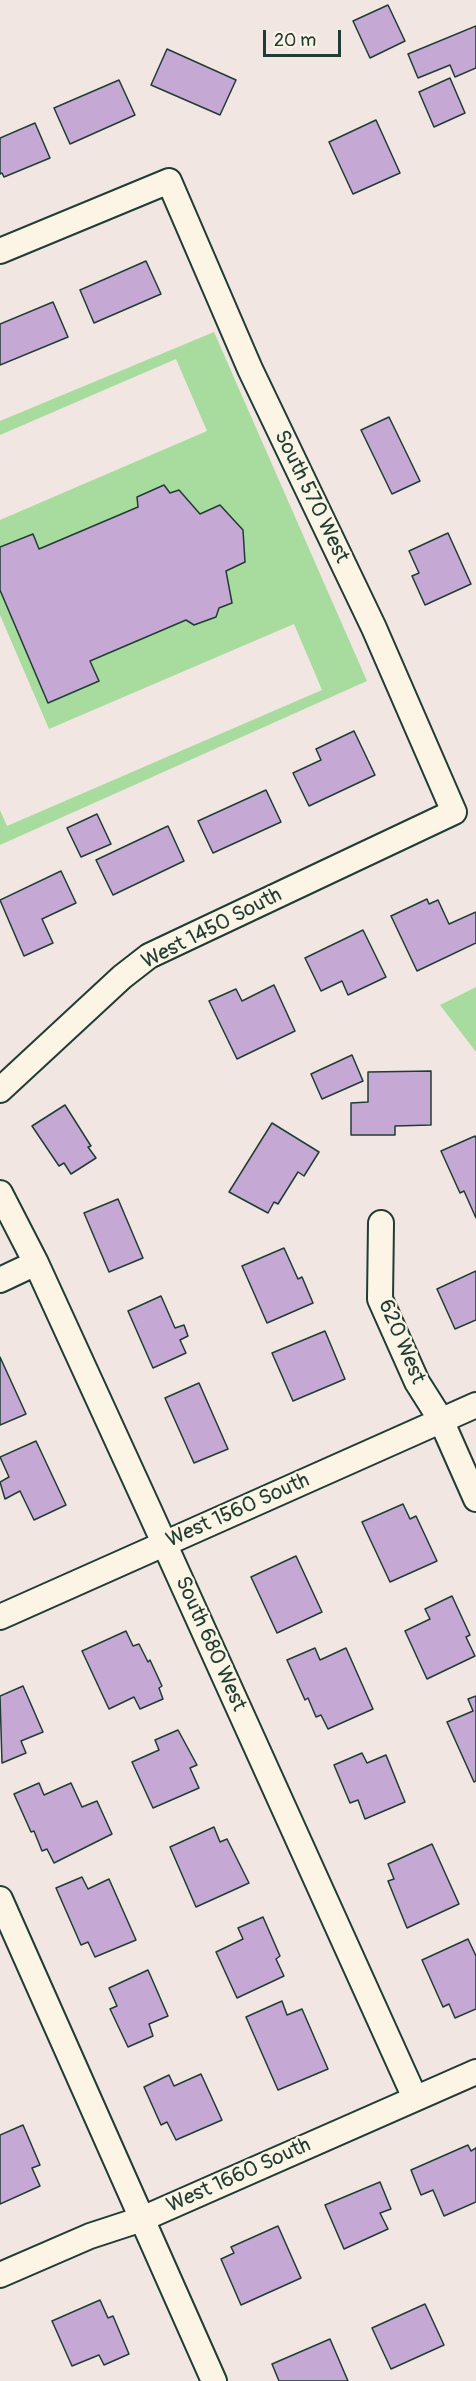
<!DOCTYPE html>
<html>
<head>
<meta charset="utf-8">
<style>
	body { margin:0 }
	#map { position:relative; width:476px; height:2381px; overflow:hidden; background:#f1e6e2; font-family:Pangolin,sans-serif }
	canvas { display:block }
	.scale { position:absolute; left:263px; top:30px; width:78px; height:27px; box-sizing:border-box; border:3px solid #1f3d34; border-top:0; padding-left:8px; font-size:18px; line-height:21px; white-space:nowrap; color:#1f3d34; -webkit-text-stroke:4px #fcf5e5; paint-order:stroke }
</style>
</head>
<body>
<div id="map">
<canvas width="476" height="2381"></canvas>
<div class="scale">20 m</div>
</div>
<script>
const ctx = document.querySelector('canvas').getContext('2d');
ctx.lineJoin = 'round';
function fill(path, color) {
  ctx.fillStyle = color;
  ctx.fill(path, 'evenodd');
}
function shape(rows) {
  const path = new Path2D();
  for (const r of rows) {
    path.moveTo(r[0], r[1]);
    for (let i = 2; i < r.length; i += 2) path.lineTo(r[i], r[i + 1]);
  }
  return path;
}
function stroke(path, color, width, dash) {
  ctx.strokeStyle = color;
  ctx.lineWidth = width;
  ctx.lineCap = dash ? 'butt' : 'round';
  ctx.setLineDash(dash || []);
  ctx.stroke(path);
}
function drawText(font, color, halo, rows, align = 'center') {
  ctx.font = font + ' Pangolin,sans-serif';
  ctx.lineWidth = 4.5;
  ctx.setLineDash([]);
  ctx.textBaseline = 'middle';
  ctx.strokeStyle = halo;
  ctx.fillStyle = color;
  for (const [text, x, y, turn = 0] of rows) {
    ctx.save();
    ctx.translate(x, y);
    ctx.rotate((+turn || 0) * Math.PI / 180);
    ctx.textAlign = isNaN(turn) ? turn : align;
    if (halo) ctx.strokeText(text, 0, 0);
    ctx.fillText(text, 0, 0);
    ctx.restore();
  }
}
fill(shape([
	[214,332,367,681,0,845,0,810,7,826,322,690,294,624,49,729,0,615,0,590,49,703,99,681,90,661,186,620,216,617,219,608,232,603,226,571,245,562,243,530,220,505,200,514,179,490,170,493,164,485,137,497,138,507,39,549,32,534,0,547,0,520,207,431,176,359,0,435,0,421],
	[476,987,476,1052,440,1005]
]), '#a8dc9e');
const building = shape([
	[388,5,405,41,370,58,353,21,388,5],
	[476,26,476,68,455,77,450,65,418,78,408,54,476,26],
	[167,49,236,80,220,115,151,85,167,49],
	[450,78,465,113,434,127,419,92,450,78],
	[119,80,135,115,70,144,54,108,119,80],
	[376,120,400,173,353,194,329,142,376,120],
	[35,123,50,158,4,177,2,173,0,174,0,138,35,123],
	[146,261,161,294,94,323,80,290,146,261],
	[53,302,68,337,0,365,0,324,53,302],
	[389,417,420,481,392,494,361,430,389,417],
	[164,485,170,493,179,490,200,514,220,505,243,530,245,562,226,571,232,603,219,608,216,617,194,625,186,620,90,661,99,681,48,703,0,590,0,547,33,534,39,549,138,507,137,497,164,485],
	[448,533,471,584,425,605,412,576,419,573,409,551,448,533],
	[354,731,375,775,309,806,293,773,321,760,316,749,354,731],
	[266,790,281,822,213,853,198,821,266,790],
	[97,814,111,844,81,857,67,828,97,814],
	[168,826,184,861,113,895,96,860,168,826],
	[61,871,76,903,42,919,53,943,24,956,0,900,61,871],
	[427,899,429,904,438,900,449,924,476,912,476,943,417,971,391,916,427,899],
	[363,930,386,977,348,995,342,981,321,991,305,958,363,930],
	[274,985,295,1031,237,1059,209,1001,236,989,242,1001,274,985],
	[352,1055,363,1081,322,1099,311,1074,352,1055],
	[431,1071,431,1125,395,1126,395,1135,351,1135,351,1103,368,1102,368,1072,431,1071],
	[65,1105,91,1146,88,1147,96,1158,71,1174,64,1163,59,1166,32,1126,65,1105],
	[272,1123,319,1152,304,1176,298,1172,278,1204,274,1202,268,1213,229,1192,272,1123],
	[475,1136,476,1139,476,1218,464,1191,460,1193,441,1151,475,1136],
	[118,1199,143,1258,109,1272,84,1213,118,1199],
	[284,1248,298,1279,302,1277,313,1303,267,1323,242,1266,284,1248],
	[476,1271,476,1320,455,1329,437,1289,476,1271],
	[161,1296,175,1328,184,1325,188,1336,180,1340,186,1353,153,1368,128,1311,161,1296],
	[325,1331,345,1379,293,1401,272,1353,325,1331],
	[0,1357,26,1414,0,1425,0,1357],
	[199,1383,228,1449,194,1463,165,1398,199,1383],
	[36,1441,66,1505,34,1520,20,1491,5,1499,0,1482,9,1477,0,1457,36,1441],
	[403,1504,410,1519,416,1516,437,1561,390,1582,362,1522,403,1504],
	[296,1556,322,1612,277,1633,251,1577,296,1556],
	[452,1596,470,1635,466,1637,475,1656,427,1679,405,1631,430,1619,425,1609,452,1596],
	[126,1631,133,1646,139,1644,148,1662,150,1660,162,1686,159,1688,163,1699,140,1709,134,1697,109,1709,82,1651,126,1631],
	[315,1648,320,1660,346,1648,373,1709,328,1729,321,1715,316,1717,308,1698,305,1700,287,1660,315,1648],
	[23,1686,43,1732,21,1741,26,1753,2,1763,0,1696,23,1686],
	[476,1696,476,1781,474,1782,447,1722,473,1711,468,1699,476,1696],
	[178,1730,197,1765,190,1768,199,1788,153,1808,132,1762,159,1750,155,1740,178,1730],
	[362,1753,367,1763,386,1755,405,1802,365,1819,358,1800,350,1803,334,1765,362,1753],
	[39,1783,44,1795,71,1783,82,1807,97,1801,112,1834,54,1863,47,1849,42,1851,34,1831,31,1832,14,1794,39,1783],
	[214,1827,220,1842,227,1839,249,1883,196,1907,170,1847,214,1827],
	[432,1844,459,1904,407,1928,388,1881,394,1879,388,1864,432,1844],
	[82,1877,88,1889,109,1879,136,1940,95,1957,88,1942,81,1945,56,1888,82,1877],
	[263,1917,280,1956,276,1959,284,1976,237,1998,216,1952,243,1939,238,1928,263,1917],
	[468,1939,476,1956,476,2009,455,2018,449,2004,443,2007,422,1960,468,1939],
	[148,1970,168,2016,149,2024,153,2036,128,2047,110,2009,117,2006,109,1988,148,1970],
	[282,2001,287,2015,302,2009,328,2069,278,2090,246,2017,282,2001],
	[201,2074,222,2120,176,2140,167,2122,161,2125,144,2087,169,2075,174,2086,201,2074],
	[23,2125,40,2165,32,2168,40,2186,0,2204,0,2135,23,2125],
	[468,2145,471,2151,476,2148,476,2202,444,2216,433,2190,421,2195,411,2170,468,2145],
	[380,2182,391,2209,380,2213,388,2229,344,2249,325,2205,380,2182],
	[278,2226,301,2278,241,2305,221,2259,234,2253,231,2247,278,2226],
	[100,2300,108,2318,113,2316,129,2354,104,2365,99,2355,72,2366,52,2321,100,2300],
	[425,2304,444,2345,391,2369,372,2328,425,2304],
	[330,2339,348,2381,279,2381,272,2364,330,2339]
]);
fill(building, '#c6a8d5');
stroke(building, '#1f3d34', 1.5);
const street = shape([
	[0,251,169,181,250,369,374,628,454,812,149,956,122,977,0,1090],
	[0,1193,36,1263,150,1512,415,2098],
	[381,1223,380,1299,417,1382,441,1420,476,1499],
	[0,1280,36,1263],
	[0,1617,476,1405],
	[0,1899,214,2381],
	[0,2275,90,2236,142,2219,476,2072]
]);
stroke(street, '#1f3d34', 28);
stroke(street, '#fcf5e5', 24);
drawText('21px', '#1f3d34', '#fcf5e5', [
	["South 570 West",311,497,64],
	["West 1450 South",212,929,-27],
	["620 West",401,1342,67],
	["West 1560 South",238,1511,-24],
	["South 680 West",210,1644,66],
	["West 1660 South",239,2176,-24]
]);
</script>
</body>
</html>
